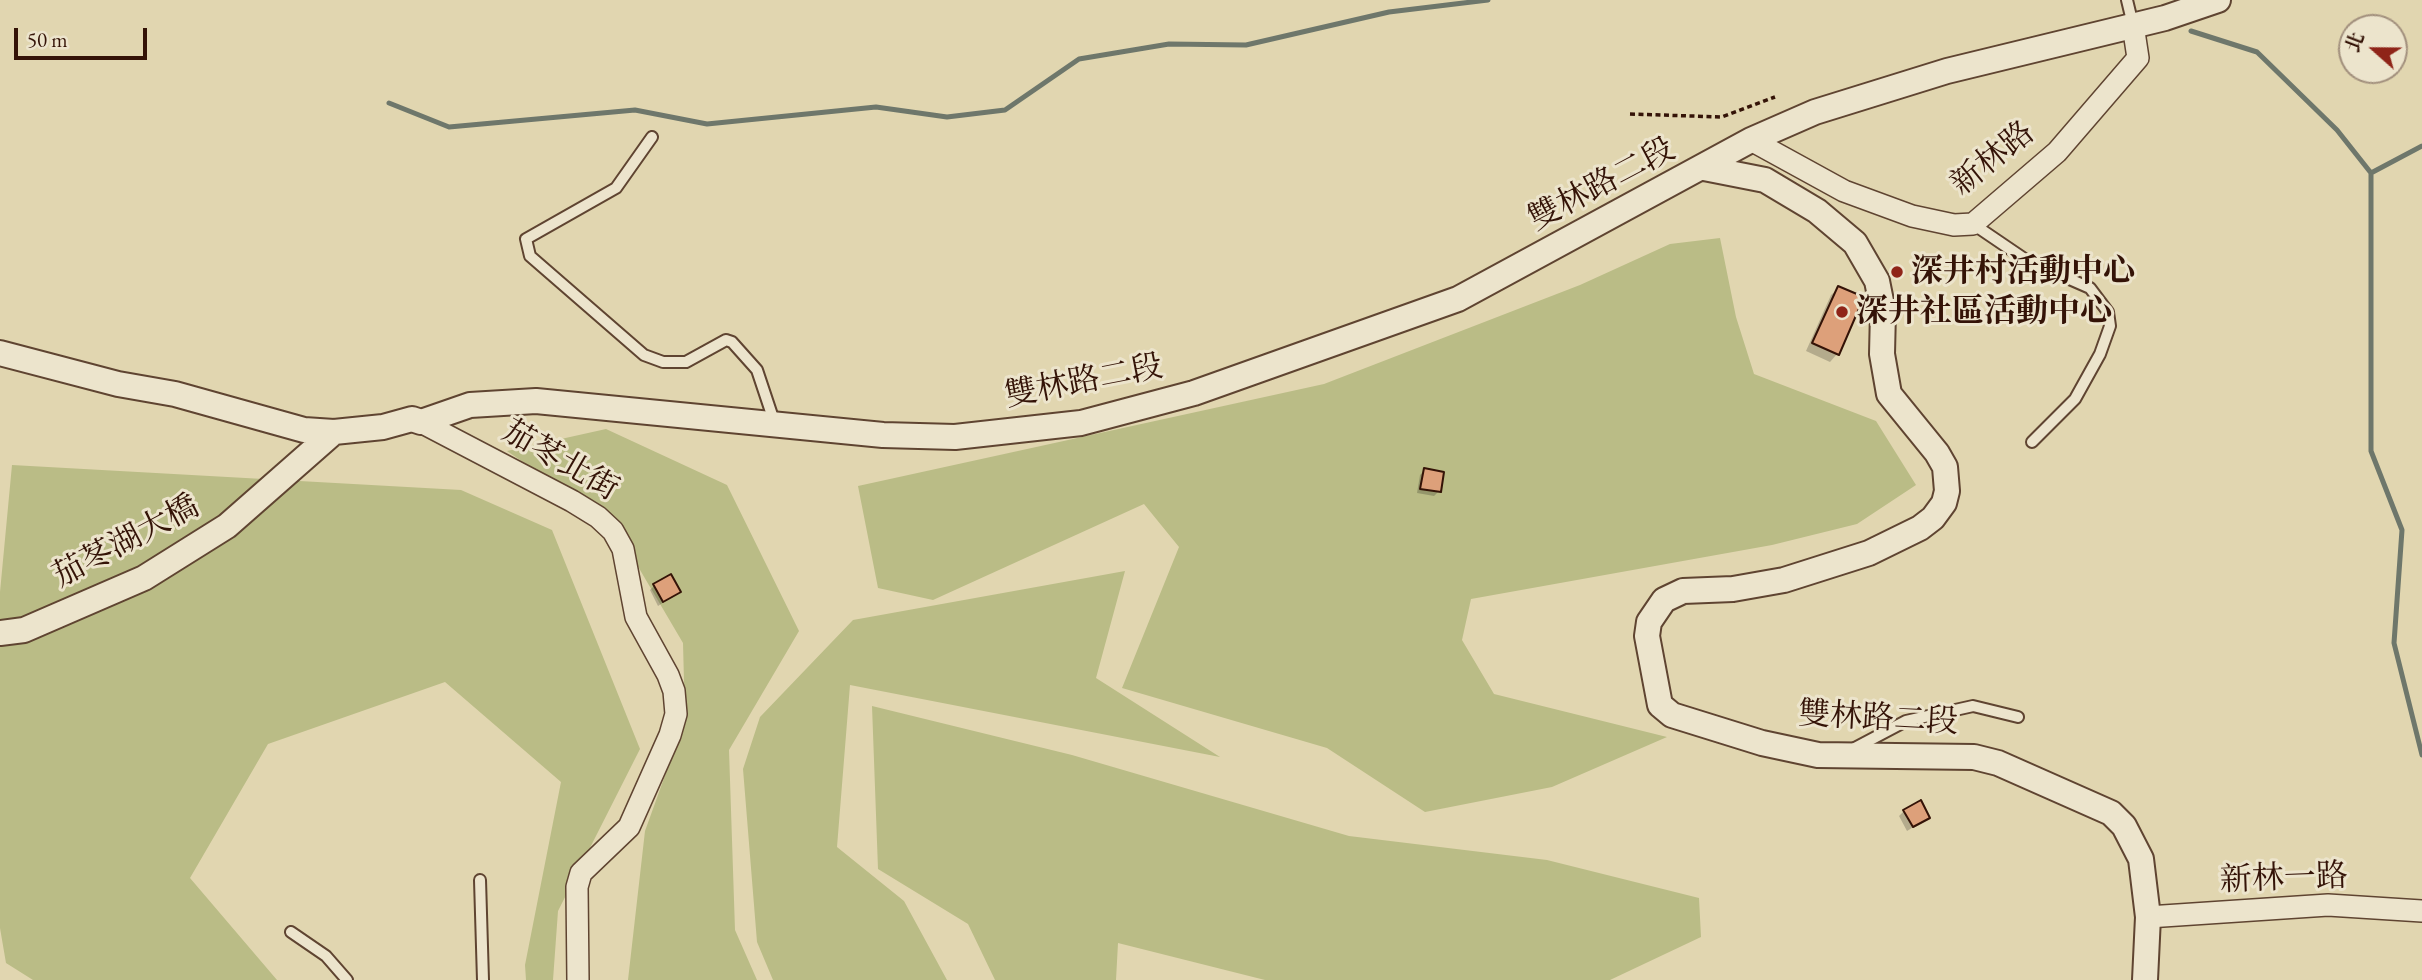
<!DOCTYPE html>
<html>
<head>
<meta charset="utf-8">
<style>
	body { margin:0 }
	#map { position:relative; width:2422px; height:980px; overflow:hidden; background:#e1d6b0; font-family:"EB Garamond","Noto Serif TC",serif }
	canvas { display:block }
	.north { position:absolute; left:2338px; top:14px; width:70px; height:70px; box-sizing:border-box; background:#ece4cc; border:2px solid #a2907d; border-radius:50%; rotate:291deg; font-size:19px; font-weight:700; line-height:28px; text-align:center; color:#341307 }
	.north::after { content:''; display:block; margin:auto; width:24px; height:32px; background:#8f2418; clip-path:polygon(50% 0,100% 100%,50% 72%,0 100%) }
	.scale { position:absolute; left:14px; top:28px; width:133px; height:32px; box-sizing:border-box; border:4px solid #341307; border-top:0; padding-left:9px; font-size:21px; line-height:24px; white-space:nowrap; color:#341307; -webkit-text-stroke:5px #ece4cc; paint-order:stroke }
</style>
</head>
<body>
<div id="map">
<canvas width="2422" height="980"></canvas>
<div class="north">北</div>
<div class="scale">50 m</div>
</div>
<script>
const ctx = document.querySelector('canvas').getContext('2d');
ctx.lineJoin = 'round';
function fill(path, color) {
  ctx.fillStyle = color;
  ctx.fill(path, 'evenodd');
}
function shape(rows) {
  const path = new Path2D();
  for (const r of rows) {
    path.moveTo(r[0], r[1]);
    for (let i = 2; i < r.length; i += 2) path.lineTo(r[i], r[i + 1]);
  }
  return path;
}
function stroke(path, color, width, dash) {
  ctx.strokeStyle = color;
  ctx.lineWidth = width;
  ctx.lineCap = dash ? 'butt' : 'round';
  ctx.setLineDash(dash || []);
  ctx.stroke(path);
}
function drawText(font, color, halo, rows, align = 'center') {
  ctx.font = font + ' "EB Garamond","Noto Serif TC",serif';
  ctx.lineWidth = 6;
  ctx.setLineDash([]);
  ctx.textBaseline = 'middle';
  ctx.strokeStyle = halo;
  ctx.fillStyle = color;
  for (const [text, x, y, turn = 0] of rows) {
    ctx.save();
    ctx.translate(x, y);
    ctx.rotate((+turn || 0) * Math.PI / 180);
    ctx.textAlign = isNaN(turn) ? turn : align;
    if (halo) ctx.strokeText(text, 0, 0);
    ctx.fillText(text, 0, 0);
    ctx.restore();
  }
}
fill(shape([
	[1720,238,1736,317,1754,374,1876,421,1916,485,1857,524,1772,545,1471,599,1462,640,1494,694,1667,737,1552,787,1425,812,1327,748,1122,688,1179,547,1144,504,933,600,878,588,858,486,1324,384,1580,285,1670,244],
	[606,429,727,485,799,631,729,750,735,930,757,980,628,980,645,831,685,720,683,643,613,524,507,451],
	[12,465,461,490,552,530,640,749,558,911,553,980,526,980,525,965,561,782,445,682,268,744,190,878,277,980,33,980,6,963,0,928,0,592],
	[1125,571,1096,678,1220,757,850,685,837,847,904,901,947,980,773,980,757,942,743,769,760,717,853,620],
	[872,706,1072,755,1349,836,1547,860,1699,898,1701,937,1610,980,1265,980,1118,943,1116,980,995,980,968,924,878,869]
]), '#babc86');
fill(shape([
	[1839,288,1837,354,1830,362,1806,351,1831,295],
	[1425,470,1439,491,1434,496,1417,493,1420,475],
	[654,586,679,592,658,606,650,590],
	[1904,811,1928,818,1907,831,1899,816]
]), '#0003');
stroke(shape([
	[2191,31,2257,52,2337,130,2371,173,2371,451,2402,530,2394,643,2422,755],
	[389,103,449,127,635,110,707,124,876,107,947,117,1005,110,1079,59,1169,44,1246,45,1389,12,1488,0],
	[2371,173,2422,146]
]), '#6e776b', 5);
const building = shape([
	[1838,286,1864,297,1839,355,1812,343,1838,286],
	[1424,468,1444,472,1441,492,1420,489,1424,468],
	[671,574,681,592,663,602,653,584,671,574],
	[1921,800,1930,818,1913,827,1903,810,1921,800]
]);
fill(building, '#dda07a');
stroke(building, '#341307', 2);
const service = shape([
	[2127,0,2133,25],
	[652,137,616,188,526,239,530,256,644,355,663,362,686,362,726,340,732,342,757,370,775,424],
	[1973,224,2026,260,2090,288,2108,312,2110,326,2100,354,2075,399,2032,442],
	[1853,749,1906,721,1973,706,2018,717],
	[480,880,483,980],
	[291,932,326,956,347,980]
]);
const minor = shape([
	[1751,140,1844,191,1912,216,1954,225,1973,224,2057,152,2138,58,2133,25],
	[421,422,572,501,598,517,613,531,623,549,636,617,668,675,674,691,676,714,670,735,629,827,581,873,577,887,578,980],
	[2148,917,2328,905,2422,911]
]);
const tertiary = shape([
	[1704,168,1765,180,1817,211,1855,243,1877,281,1883,311,1882,354,1889,394,1937,453,1945,467,1947,491,1944,503,1933,518,1920,528,1869,553,1784,580,1733,589,1683,591,1664,600,1649,622,1647,636,1660,705,1672,715,1762,743,1818,755,1974,757,1998,763,2111,813,2124,826,2141,859,2148,917,2145,980],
	[0,353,118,384,175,394,304,430,334,432,383,427,412,419,421,422,470,405,536,401,883,435,955,437,1081,423,1194,393,1458,299,1751,140,1815,112,1947,71,2165,18,2218,0],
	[0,633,24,630,144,578,227,526,334,432]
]);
stroke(service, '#5f4431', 14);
stroke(minor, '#5f4431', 24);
stroke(tertiary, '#5f4431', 28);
stroke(shape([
	[1630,114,1722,117,1775,97]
]), '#341307', 3.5, [5, 3.5]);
stroke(service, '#ece4cc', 10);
stroke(minor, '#ece4cc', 21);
stroke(tertiary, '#ece4cc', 24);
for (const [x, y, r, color] of [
	[1897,272,7,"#8f2418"],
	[1842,312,7,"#8f2418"]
]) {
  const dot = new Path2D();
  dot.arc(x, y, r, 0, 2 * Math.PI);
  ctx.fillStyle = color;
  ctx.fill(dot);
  stroke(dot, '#ece4cc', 2.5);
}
drawText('32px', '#341307', '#ece4cc', [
	["新林路",1993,159,-39],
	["雙林路二段",1602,185,-28],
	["雙林路二段",1084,382,-11],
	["茄苳北街",560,461,30],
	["茄苳湖大橋",126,542,-28],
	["雙林路二段",1878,719,3],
	["新林一路",2284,879,-2]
]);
drawText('bold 32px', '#341307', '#ece4cc', [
	["深井村活動中心",1911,272],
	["深井社區活動中心",1856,312]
], 'left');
</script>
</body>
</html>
